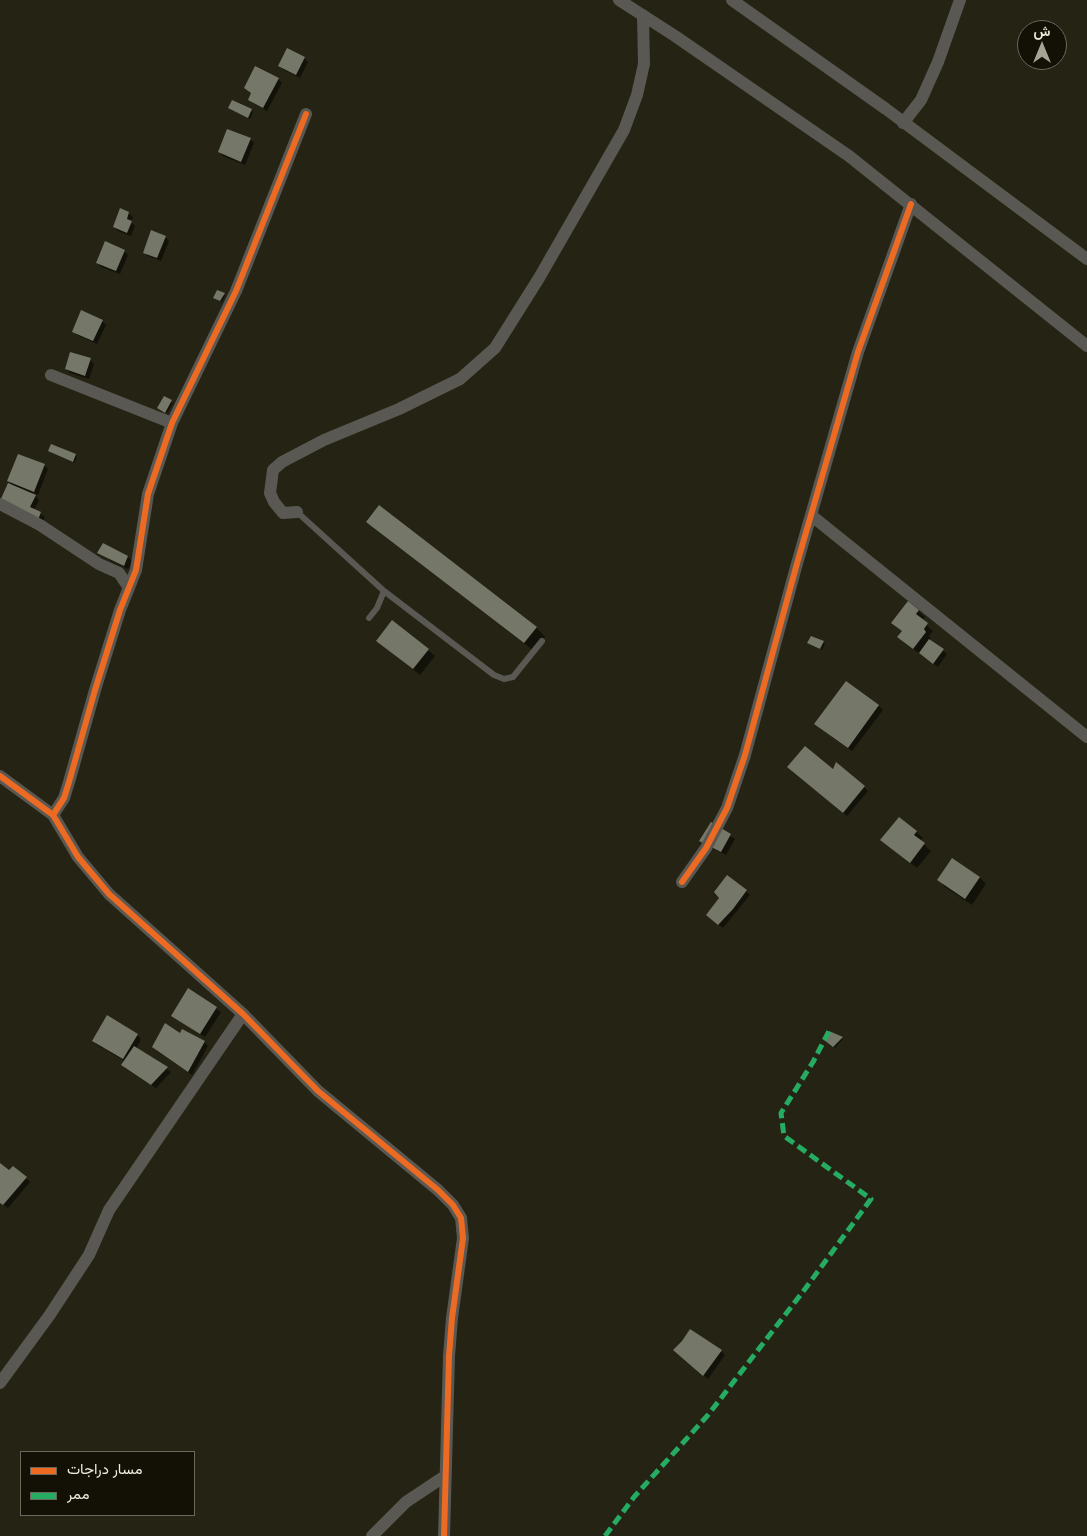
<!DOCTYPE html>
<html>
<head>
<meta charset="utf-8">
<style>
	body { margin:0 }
	#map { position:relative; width:1087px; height:1536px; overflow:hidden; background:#252313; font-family:"Space Grotesk",Vazirmatn,sans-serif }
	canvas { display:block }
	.legend { position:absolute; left:20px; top:1451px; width:175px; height:65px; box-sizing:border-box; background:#131106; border:1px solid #6a685b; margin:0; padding:6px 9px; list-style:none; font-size:15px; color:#ecebda }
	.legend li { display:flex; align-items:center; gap:10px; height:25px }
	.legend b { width:25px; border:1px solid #6a685b }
	.north { position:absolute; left:1017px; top:20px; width:50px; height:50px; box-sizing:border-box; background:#131106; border:1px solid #6a685b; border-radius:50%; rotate:0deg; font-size:14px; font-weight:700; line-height:20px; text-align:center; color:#ecebda }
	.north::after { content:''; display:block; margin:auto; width:18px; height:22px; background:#a6a594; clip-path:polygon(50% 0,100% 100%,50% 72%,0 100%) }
</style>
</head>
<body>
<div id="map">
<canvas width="1087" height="1536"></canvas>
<ul class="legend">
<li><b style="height:6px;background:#ed6a23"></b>مسار دراجات</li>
<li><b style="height:6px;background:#26ab63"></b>ممر</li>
</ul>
<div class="north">ش</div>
</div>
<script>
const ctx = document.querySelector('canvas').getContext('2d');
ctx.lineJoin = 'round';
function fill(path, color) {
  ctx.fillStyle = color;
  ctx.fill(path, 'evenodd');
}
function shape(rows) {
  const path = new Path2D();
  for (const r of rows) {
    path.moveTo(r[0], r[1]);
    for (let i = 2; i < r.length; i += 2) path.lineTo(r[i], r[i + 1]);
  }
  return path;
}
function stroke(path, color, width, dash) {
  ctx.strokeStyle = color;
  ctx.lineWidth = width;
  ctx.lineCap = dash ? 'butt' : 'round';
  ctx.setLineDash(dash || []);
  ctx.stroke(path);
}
fill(shape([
	[304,58,308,62,300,78,284,70,280,66],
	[278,79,282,83,267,111,253,103,249,99,252,94,245,88],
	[233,101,253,112,250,119,230,108],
	[250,139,254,143,245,165,223,156,219,152],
	[128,213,133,217,131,222,135,226,131,236,118,231,114,227],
	[165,237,169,241,161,261,148,256,144,252],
	[124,251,128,255,120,274,101,267,97,263],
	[224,294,225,296,222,302,214,298],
	[102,321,106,325,97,344,77,335,73,331],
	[90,360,94,364,89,379,70,373,66,369],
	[171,402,173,403,167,413,161,410],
	[49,451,75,455,77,457,74,463],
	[44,465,48,469,38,495,31,492,39,500,34,510,45,517,42,523,9,481],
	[380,507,537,628,545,637,534,651,377,530,368,522],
	[103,545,128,557,132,561,128,569,110,560],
	[918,611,925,617,922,621,933,631,929,636,931,639,930,641,947,654,938,667,905,643,899,637,903,632,893,622],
	[811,638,825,644,822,650,810,644],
	[377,641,428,650,435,656,420,675],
	[879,706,883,710,852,751,820,728],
	[792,771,833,771,864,787,868,791,847,816],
	[711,824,735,839,726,855,705,845],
	[916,832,923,838,920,841,931,851,917,868,882,840],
	[953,860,980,878,986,884,972,905,945,887,939,880],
	[746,891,750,895,723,928,711,919],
	[189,990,221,1012,205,1037,172,1016],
	[829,1033,843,1039,835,1048,826,1039],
	[137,1035,141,1039,136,1049,171,1072,156,1088,126,1069,122,1065,125,1061,97,1045,93,1041],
	[204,1042,208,1046,192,1075,157,1051],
	[0,1165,9,1172,26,1178,30,1182,8,1208,0,1202],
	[721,1351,725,1355,708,1379,678,1354]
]), '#0007');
fill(shape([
	[287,48,305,57,296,75,278,66],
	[255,66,279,78,263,108,248,100,251,93,244,88],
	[232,100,252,109,248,118,228,108],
	[227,129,251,138,241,162,218,152],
	[120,208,129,212,127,219,132,221,127,233,113,227],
	[151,230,166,236,157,258,143,253],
	[105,241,125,250,116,271,96,263],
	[217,290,225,293,220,301,213,298],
	[81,310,103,320,93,341,72,332],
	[70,352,91,358,85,376,65,369],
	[164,396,172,400,165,413,157,408],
	[51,444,76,454,73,462,48,451],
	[18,454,45,464,34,492,7,481],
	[8,483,36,495,30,507,41,512,38,520,0,501],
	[379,505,537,627,524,643,366,522],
	[103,543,128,556,124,566,97,553],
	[908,601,919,610,916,614,928,623,924,629,926,632,913,649,897,637,902,631,891,623],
	[392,620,429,649,413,669,376,641],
	[811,636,824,641,820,649,807,643],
	[929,639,944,649,933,664,919,653],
	[846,681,879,705,848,748,814,724],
	[805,746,833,769,836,762,865,786,843,813,787,767],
	[899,817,917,831,914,835,925,843,910,863,880,840],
	[711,822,731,834,721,852,699,841],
	[952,858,980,877,965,899,937,880],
	[727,875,747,890,733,909,718,925,706,915,719,898,714,892],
	[188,988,217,1007,200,1034,171,1016],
	[107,1015,138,1034,123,1059,92,1041],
	[165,1023,180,1033,182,1029,205,1041,188,1072,152,1047],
	[829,1031,843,1037,833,1047,824,1040],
	[134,1046,168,1067,151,1085,121,1065],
	[0,1163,9,1170,13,1166,27,1177,3,1205,0,1203],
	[690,1329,722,1350,703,1376,673,1350,682,1341]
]), '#757769');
stroke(shape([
	[297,512,384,591,377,608,369,618],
	[384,591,494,675,504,679,513,677,542,641]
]), '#5a5852', 6);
stroke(shape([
	[619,0,675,36,849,156,1087,346],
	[732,0,886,109,1087,259],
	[903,123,921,100,938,62,960,0],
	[51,375,172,423],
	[0,504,40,525,99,564,119,573,129,588],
	[297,512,283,513,274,502,270,493,273,470,282,462,324,440,399,409,460,379,495,348,539,278,624,130,637,95,644,64,643,15],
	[812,516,1087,737],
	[0,776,53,815,78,857,109,894,243,1014,318,1091,438,1190,453,1205,461,1218,463,1238,452,1318,449,1356,444,1536],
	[53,815,64,798,69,782,95,690,120,610,136,570,148,494,172,423,236,291,306,114],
	[682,882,706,848,727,808,745,755,796,567,858,352,911,204],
	[0,1383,49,1316,89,1255,109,1210,243,1014],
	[372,1536,406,1502,445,1476]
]), '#5a5852', 12);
stroke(shape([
	[605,1536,634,1497,708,1415,805,1289,871,1199,784,1136,781,1113,813,1062,829,1031]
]), '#26ab63', 5, [10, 5]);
stroke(shape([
	[0,776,53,815,78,857,109,894,243,1014,318,1091,438,1190,453,1205,461,1218,463,1238,452,1318,449,1356,444,1536],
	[53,815,64,798,69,782,95,690,120,610,136,570,148,494,172,423,236,291,306,114],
	[682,882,706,848,727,808,745,755,796,567,858,352,911,204]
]), '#ed6a23', 6);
</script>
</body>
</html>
